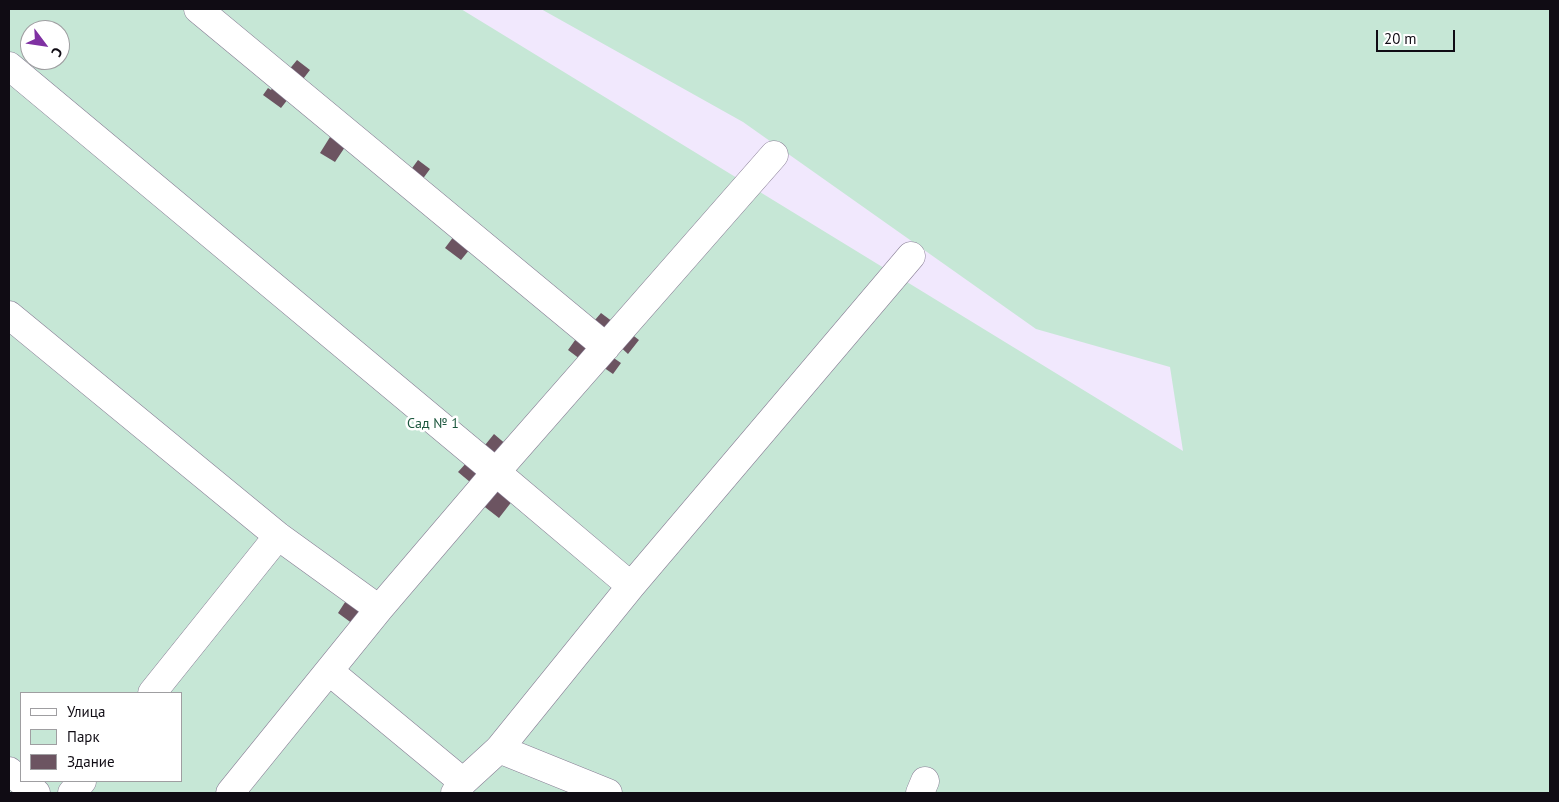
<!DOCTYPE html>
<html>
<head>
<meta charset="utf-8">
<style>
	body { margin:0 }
	#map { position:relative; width:1559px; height:802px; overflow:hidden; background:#f1e8fd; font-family:"PT Sans",sans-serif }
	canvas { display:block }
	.frame { position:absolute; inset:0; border:10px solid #100c14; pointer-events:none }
	.legend { position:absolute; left:20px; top:692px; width:162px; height:90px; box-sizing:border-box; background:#fff; border:1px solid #9f9ea1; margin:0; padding:6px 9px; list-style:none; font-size:15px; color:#100c14 }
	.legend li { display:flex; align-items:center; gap:10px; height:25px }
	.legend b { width:25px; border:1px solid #9f9ea1 }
	.north { position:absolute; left:20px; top:20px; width:50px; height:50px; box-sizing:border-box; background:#fff; border:1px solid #9f9ea1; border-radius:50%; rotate:121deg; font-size:14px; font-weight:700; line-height:20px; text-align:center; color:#100c14 }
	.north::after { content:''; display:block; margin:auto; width:18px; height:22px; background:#7f31a2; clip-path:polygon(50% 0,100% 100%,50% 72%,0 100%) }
	.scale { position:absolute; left:1376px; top:30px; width:79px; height:22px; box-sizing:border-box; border:2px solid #100c14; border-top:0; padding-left:6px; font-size:15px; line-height:18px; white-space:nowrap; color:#100c14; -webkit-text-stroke:4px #fff; paint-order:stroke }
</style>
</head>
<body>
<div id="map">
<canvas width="1559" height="802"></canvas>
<div class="frame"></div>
<ul class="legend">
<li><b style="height:6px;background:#fff"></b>Улица</li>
<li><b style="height:14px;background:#c6e7d6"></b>Парк</li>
<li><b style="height:14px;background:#6c5461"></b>Здание</li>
</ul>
<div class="north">С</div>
<div class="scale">20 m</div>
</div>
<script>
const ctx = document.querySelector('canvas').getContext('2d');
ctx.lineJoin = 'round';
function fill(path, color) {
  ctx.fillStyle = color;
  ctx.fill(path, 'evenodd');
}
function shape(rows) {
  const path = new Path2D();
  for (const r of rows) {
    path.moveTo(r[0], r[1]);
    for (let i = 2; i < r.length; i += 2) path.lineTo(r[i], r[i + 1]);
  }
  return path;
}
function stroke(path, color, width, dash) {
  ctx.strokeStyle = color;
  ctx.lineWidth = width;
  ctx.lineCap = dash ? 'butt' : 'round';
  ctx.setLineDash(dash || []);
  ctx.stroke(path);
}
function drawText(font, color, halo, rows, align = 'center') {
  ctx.font = font + ' "PT Sans",sans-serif';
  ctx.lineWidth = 5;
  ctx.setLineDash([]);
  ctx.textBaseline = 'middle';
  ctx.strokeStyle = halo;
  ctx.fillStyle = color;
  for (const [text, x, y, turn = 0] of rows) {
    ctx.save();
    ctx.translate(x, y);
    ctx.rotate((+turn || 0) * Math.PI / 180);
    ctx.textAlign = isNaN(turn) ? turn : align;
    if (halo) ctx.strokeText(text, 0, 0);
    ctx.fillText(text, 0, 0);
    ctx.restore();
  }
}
fill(shape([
	[9,9,461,9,1183,451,1170,367,1036,329,743,122,541,9,1550,9,1550,793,9,793],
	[30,30,60,30,60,60,30,60],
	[21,693,181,693,181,781,21,781]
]), '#c6e7d6');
fill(shape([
	[297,60,310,70,300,83,287,72],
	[276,83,292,94,281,108,263,95,268,88,271,90],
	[330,137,345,147,335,162,320,153],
	[418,160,430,169,419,184,407,175],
	[457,232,474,244,461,260,445,248],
	[601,313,613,322,601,337,589,327],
	[626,330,639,340,628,354,615,342],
	[578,336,591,346,580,359,568,350],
	[608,354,621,363,613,374,600,365],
	[494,434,508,446,496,461,481,450],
	[468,461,480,471,470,482,458,472],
	[496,485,513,500,499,518,481,504],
	[349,596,365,607,353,624,338,613]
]), '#6c5461');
const minor = shape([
	[198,9,606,347],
	[9,66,496,472,631,586],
	[9,315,278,536,379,609],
	[329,671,463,782],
	[152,693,278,536],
	[499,749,608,793],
	[9,771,36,793],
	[72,793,82,781],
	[230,793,379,609,496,472,774,155],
	[455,793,463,782,499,749,631,586,911,256],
	[920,793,925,781]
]);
stroke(minor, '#887e95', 29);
stroke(minor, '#fff', 28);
drawText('14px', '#1b563d', '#fff', [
	["Сад № 1",433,424]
]);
</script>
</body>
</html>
